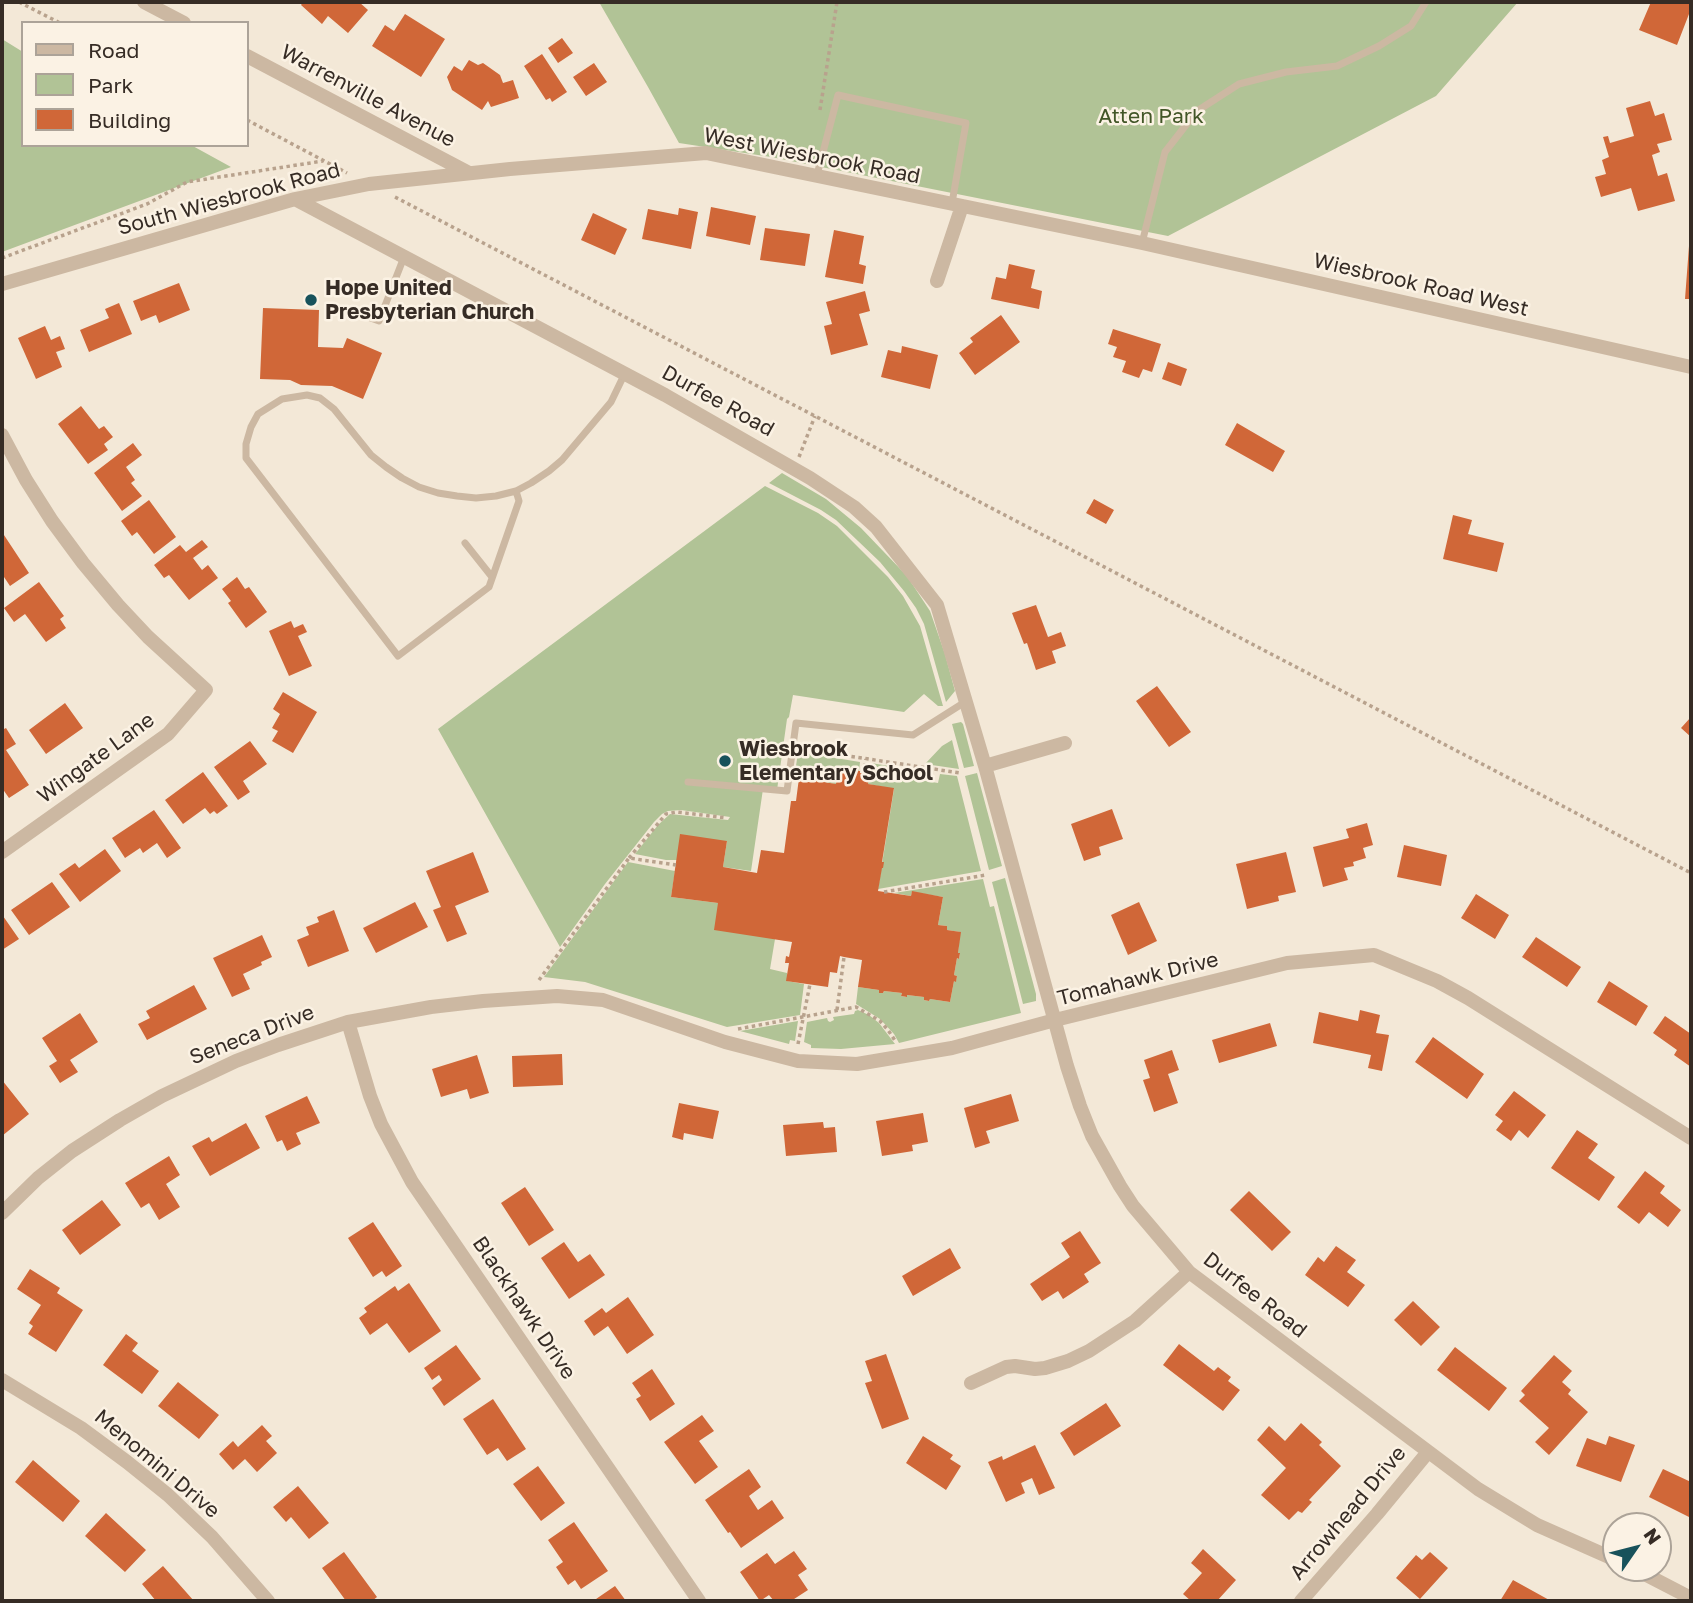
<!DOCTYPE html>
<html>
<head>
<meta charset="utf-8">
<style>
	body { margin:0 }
	#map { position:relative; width:1693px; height:1603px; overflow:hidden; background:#f3e8d7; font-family:"Golos Text",sans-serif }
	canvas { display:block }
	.frame { position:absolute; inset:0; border:4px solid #362c25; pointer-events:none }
	.legend { position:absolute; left:21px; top:21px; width:228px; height:126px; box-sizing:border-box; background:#fbf2e4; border:2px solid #aca398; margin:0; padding:9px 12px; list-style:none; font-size:21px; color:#362c25 }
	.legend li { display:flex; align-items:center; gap:14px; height:35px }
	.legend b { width:35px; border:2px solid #aca398 }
	.north { position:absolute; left:1602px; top:1512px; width:70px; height:70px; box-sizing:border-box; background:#fbf2e4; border:2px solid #aca398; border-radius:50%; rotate:55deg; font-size:19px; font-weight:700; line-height:28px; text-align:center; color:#362c25 }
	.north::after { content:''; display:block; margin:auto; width:24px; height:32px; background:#18525b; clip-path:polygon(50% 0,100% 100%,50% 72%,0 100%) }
</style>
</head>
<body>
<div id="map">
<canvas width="1693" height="1603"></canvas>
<div class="frame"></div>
<ul class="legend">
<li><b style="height:9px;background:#ccb8a2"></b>Road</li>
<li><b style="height:19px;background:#b1c396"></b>Park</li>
<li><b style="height:19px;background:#d06738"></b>Building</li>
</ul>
<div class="north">N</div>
</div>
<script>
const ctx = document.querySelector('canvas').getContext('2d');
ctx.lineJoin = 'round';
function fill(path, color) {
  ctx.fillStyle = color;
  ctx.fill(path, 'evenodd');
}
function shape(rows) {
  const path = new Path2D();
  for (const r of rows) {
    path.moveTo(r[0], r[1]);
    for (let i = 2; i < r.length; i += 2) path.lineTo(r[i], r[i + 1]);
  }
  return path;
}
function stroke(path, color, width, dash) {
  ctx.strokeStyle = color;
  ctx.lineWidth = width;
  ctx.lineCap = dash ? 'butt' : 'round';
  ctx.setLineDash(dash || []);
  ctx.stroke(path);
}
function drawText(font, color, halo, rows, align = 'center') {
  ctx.font = font + ' "Golos Text",sans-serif';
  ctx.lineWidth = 5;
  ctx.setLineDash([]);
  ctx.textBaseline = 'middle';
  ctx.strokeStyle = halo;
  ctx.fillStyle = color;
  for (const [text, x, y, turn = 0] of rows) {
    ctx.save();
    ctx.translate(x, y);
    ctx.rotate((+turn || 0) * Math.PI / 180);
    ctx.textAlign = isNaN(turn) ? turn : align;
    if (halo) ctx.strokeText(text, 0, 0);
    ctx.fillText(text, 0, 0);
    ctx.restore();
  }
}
fill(shape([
	[599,2,1518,2,1436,96,1168,236,771,157,679,143,648,87],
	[2,39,23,52,23,145,191,145,231,167,2,252],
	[782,473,826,499,861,528,907,576,930,611,945,654,955,691,946,702,924,624,916,608,904,591,880,562,836,520,821,510,769,483],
	[765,486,818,513,837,526,888,577,903,596,920,626,943,706,938,706,924,694,904,712,793,695,789,717,787,719,777,790,763,789,751,871,723,867,727,841,677,860,666,860,635,854,658,825,670,814,728,820,730,817,681,810,668,811,662,814,654,822,605,884,560,947,438,729],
	[961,722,963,724,974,766,964,768,952,724],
	[952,740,959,769,925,764,942,746],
	[798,752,860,762,859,771,838,768,836,784,797,778,795,773],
	[871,763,907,769,907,778,938,783,940,774,957,776,981,871,878,889,894,789,868,784],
	[977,773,1002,866,989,870,965,776],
	[628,862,675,871,671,897,718,903,775,939,770,969,787,973,787,981,804,984,800,1015,727,1027,585,982,544,977],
	[1005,878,1036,994,1036,1001,1023,1004,992,882],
	[983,879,990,907,994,906,1021,1013,899,1043,894,1034,880,1019,856,1004,858,987,879,990,879,993,883,993,884,991,902,993,901,996,906,997,907,995,924,997,924,1000,929,1001,930,999,950,1002,954,981,956,981,957,976,954,975,957,958,959,959,960,954,958,953,960,932,947,930,947,926,938,925,943,897,912,892,911,896,894,893],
	[858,1010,869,1015,879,1023,895,1044,841,1049,811,1048,811,1045,804,1042,807,1022,827,1018,828,1021,830,1022,834,1020,833,1017,854,1014,855,1011],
	[798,1021,795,1041,790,1040,789,1044,740,1031]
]), '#b1c396');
fill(shape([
	[303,2,359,2,368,10,348,33,328,16,322,24,301,5],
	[1651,2,1691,2,1691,15,1689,14,1677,45,1639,30],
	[405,14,445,39,421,77,372,46,385,25,394,31],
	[562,38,573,53,558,63,548,48],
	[542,54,567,92,552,102,550,98,546,100,524,66],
	[469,60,478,65,483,63,500,75,503,83,513,80,519,98,491,107,488,101,482,110,452,90,447,77,454,66,462,71],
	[594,63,607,82,586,96,573,77],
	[1650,101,1655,116,1664,113,1672,140,1657,144,1660,152,1652,155,1658,176,1667,173,1675,201,1638,211,1631,188,1601,197,1595,177,1606,174,1602,160,1609,157,1603,137,1608,136,1610,143,1634,136,1626,108],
	[711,207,756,216,750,245,706,236],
	[679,208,698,212,691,249,642,239,648,209,678,215],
	[593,213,627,229,615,255,581,240],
	[765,228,810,234,805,266,760,260],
	[834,230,864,236,859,264,866,266,863,284,825,277],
	[1689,246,1691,246,1691,299,1685,299],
	[1009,264,1035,270,1031,288,1042,291,1039,309,991,299,996,277,1006,279],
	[179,283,190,310,159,323,156,315,141,321,133,301],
	[865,291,870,311,859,314,868,345,831,355,824,326,832,324,826,302],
	[119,303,132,334,89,352,80,330,109,318,105,309],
	[263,308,319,310,318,347,343,348,347,338,382,353,363,399,332,386,301,385,290,380,260,379],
	[1001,315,1020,342,975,375,959,353,973,342,970,338],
	[45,326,51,340,60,336,65,349,56,352,62,367,36,379,18,338],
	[1113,329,1161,344,1152,372,1143,369,1139,378,1122,372,1126,361,1113,357,1117,347,1108,344],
	[902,346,938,355,930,389,881,377,888,350,901,353],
	[1168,362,1187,369,1181,386,1162,379],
	[81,406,99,429,104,426,113,437,104,444,108,450,88,464,58,424],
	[1237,423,1285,451,1273,472,1225,445],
	[133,443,142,455,126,467,135,480,131,483,142,496,122,511,94,473],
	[1094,499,1114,510,1106,524,1086,513],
	[149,500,176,537,154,554,137,532,132,536,121,521],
	[1453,515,1472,520,1468,534,1504,543,1497,572,1443,559],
	[2,532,29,573,10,586,2,574],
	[202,540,208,547,193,558,202,570,208,565,218,578,189,600,169,575,164,578,154,565,180,545,186,552],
	[237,577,245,589,249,587,267,612,246,628,228,603,231,601,222,589],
	[39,582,64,616,60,619,66,628,46,642,25,614,14,622,4,608],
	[1036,605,1048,637,1061,632,1066,646,1052,651,1056,663,1036,670,1027,643,1024,644,1012,613],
	[291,621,294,628,303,624,307,632,298,636,312,666,289,676,269,631],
	[1157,686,1191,732,1169,747,1136,701],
	[283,692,317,712,293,753,272,741,278,731,272,728,280,714,273,709],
	[65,703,83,728,46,754,29,730],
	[1691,717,1691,737,1681,728],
	[6,728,16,744,6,750,29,785,9,798,2,788,2,730],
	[250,741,267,764,243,781,250,792,238,800,214,767],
	[838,768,860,771,860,773,870,775,868,784,894,788,882,862,884,862,883,868,882,868,878,891,911,896,912,891,943,897,938,925,947,926,947,930,961,932,958,953,960,953,959,959,957,958,954,975,957,976,956,982,954,981,950,1002,930,999,929,1001,924,1000,924,997,907,995,907,997,901,996,902,993,884,991,883,993,879,993,879,990,858,987,862,960,844,957,840,956,837,973,830,972,828,987,786,981,789,963,785,963,786,956,789,957,792,942,714,930,718,903,671,897,680,834,727,841,723,867,757,873,761,850,784,853,791,801,796,801,799,778,836,784],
	[203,772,228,806,217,814,214,811,210,814,205,808,183,824,165,800],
	[1112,809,1123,839,1099,847,1101,855,1084,861,1071,824],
	[154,810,181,848,167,858,157,843,143,853,140,848,125,858,112,838],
	[1367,823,1373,845,1363,848,1366,858,1353,862,1354,866,1344,868,1348,880,1323,887,1313,847,1349,838,1346,829],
	[1404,845,1447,855,1441,886,1397,877],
	[105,849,121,871,80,902,59,874,75,863,79,868],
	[473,852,489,892,455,906,467,934,447,942,433,910,441,907,426,871],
	[1286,852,1296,892,1278,896,1279,901,1247,909,1236,864],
	[52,882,70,907,29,935,11,910],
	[1476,894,1509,915,1495,939,1461,918],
	[415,902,428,927,376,953,363,928],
	[1139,902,1157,941,1128,955,1111,915],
	[334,910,349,951,308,967,297,940,309,935,306,927,319,922,317,917],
	[3,916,19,939,2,950,2,917],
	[262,935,272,957,261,962,262,965,243,974,250,989,232,997,213,958],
	[1536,937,1581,967,1567,987,1522,957],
	[1609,981,1648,1006,1636,1026,1597,1002],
	[194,985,207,1009,147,1040,138,1024,150,1018,146,1011],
	[1360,1010,1380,1015,1376,1033,1389,1035,1382,1071,1368,1068,1371,1055,1313,1043,1319,1012,1358,1021],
	[80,1013,98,1042,70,1060,78,1072,60,1083,49,1066,57,1061,42,1038],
	[1665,1016,1691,1034,1691,1067,1674,1055,1677,1050,1653,1033],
	[1270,1023,1277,1046,1219,1063,1212,1040],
	[1433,1037,1484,1074,1467,1099,1415,1062],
	[1172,1050,1179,1070,1168,1074,1178,1103,1154,1112,1143,1080,1150,1078,1144,1060],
	[562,1054,563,1085,513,1087,512,1056],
	[477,1055,489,1093,470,1099,467,1089,441,1097,432,1069],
	[2,1080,29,1114,2,1136],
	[1514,1091,1546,1115,1528,1138,1519,1130,1511,1141,1496,1130,1503,1121,1495,1115],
	[1011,1094,1019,1121,986,1131,990,1143,975,1148,964,1108],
	[307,1096,320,1123,296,1133,301,1144,287,1151,282,1140,277,1142,265,1116],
	[679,1103,719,1111,713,1139,684,1133,683,1140,672,1137],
	[923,1113,928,1142,912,1145,913,1151,882,1156,876,1121],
	[823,1122,824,1128,835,1127,837,1152,786,1156,783,1125],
	[246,1123,260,1148,210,1176,192,1146,209,1137,212,1142],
	[1577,1130,1598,1144,1588,1158,1615,1177,1599,1201,1551,1168],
	[169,1156,180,1175,166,1184,180,1207,159,1220,149,1203,141,1208,125,1183],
	[1645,1171,1665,1186,1660,1193,1681,1210,1668,1227,1649,1212,1639,1224,1617,1207],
	[525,1187,554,1230,529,1246,501,1203],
	[1249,1191,1291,1232,1272,1251,1230,1210],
	[102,1200,121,1225,80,1255,62,1230],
	[373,1222,402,1266,386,1277,382,1271,373,1277,348,1238],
	[1080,1231,1101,1263,1084,1274,1089,1282,1063,1299,1058,1291,1042,1301,1030,1284,1070,1257,1061,1243],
	[564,1242,578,1262,590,1254,605,1275,569,1299,541,1258],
	[1336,1246,1356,1260,1347,1272,1365,1285,1348,1307,1305,1275,1318,1257,1324,1262],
	[950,1248,961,1268,913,1296,902,1276],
	[30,1269,60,1288,57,1293,83,1310,56,1352,28,1334,33,1326,29,1323,41,1305,17,1289],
	[409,1283,441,1331,409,1353,387,1323,370,1335,359,1318,367,1312,364,1308,395,1286,398,1291],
	[628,1297,654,1335,627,1354,608,1326,594,1336,584,1321,602,1308,606,1313],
	[1413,1301,1440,1327,1421,1346,1394,1320],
	[126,1334,138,1343,132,1351,159,1371,142,1394,103,1365],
	[1179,1344,1214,1371,1218,1367,1231,1377,1228,1381,1240,1390,1223,1411,1163,1365],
	[456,1345,481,1379,444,1406,432,1388,442,1380,439,1375,432,1380,424,1368],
	[1455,1347,1507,1388,1489,1411,1437,1370],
	[886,1354,909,1419,882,1429,865,1383,872,1381,865,1361],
	[1554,1355,1572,1371,1562,1382,1571,1390,1568,1394,1588,1412,1549,1455,1535,1442,1549,1428,1519,1401,1525,1395,1521,1391],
	[652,1369,675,1404,650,1421,636,1399,641,1396,632,1383],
	[178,1382,219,1415,199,1439,158,1406],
	[493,1399,526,1449,507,1461,498,1448,487,1455,463,1419],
	[1106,1403,1121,1426,1074,1456,1060,1433],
	[702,1415,714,1431,699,1441,718,1467,695,1484,664,1442],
	[1301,1423,1322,1442,1319,1445,1341,1466,1309,1500,1312,1502,1302,1513,1298,1511,1289,1520,1261,1495,1286,1468,1257,1440,1269,1426,1285,1441],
	[262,1425,272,1436,266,1441,277,1453,257,1472,245,1459,233,1470,219,1454,233,1441,238,1447],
	[923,1436,953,1455,950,1459,961,1466,946,1490,906,1463],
	[1609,1436,1635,1445,1621,1482,1576,1466,1587,1438,1606,1445],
	[1035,1445,1055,1488,1039,1495,1032,1478,1021,1483,1025,1493,1006,1502,988,1462,1002,1456,1003,1460],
	[33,1460,80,1501,63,1522,15,1482],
	[538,1466,565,1503,541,1521,513,1484],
	[749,1469,761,1487,749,1496,758,1510,772,1500,784,1518,741,1548,730,1532,728,1533,705,1500],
	[1663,1469,1691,1482,1691,1518,1649,1497],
	[298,1486,329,1523,309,1539,291,1517,286,1522,273,1507],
	[106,1513,146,1550,125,1572,85,1536],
	[574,1522,608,1571,581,1589,575,1580,568,1585,556,1567,563,1562,548,1540],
	[1203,1549,1236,1580,1217,1601,1191,1601,1183,1594,1202,1573,1191,1563],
	[794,1551,807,1569,798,1575,808,1590,791,1601,774,1601,769,1595,760,1601,740,1572,767,1553,775,1564],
	[344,1552,377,1597,372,1601,346,1601,322,1568],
	[1430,1552,1448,1568,1420,1599,1396,1578,1416,1555,1422,1560],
	[163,1566,194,1601,156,1601,142,1584],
	[1513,1580,1551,1601,1500,1601],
	[615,1586,626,1601,598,1601,596,1599]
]), '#d06738');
stroke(shape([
	[19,2,60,23],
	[820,110,837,2],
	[247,120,347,173],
	[395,197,1691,873],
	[2,258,147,204,187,182,323,161],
	[799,457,815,416],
	[803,749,960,773],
	[864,774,866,759],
	[629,858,666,814,677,812,727,818],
	[884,892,986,875],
	[539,980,629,858,676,865],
	[837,1010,844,957],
	[738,1029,856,1007,880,1021,888,1030,896,1042],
	[798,1044,810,984]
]), '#b8a28d', 3.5, [3.5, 3.5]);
stroke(shape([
	[817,175,838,95,966,123,952,203],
	[1142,243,1165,152,1197,111,1239,84,1286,72,1337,66,1379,46,1411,26,1426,2],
	[351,311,379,321,404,257],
	[516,491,519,501,489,587,398,656,246,458,246,444,251,427,258,414,282,399,307,395,320,398,334,409,371,455,386,467,402,478,419,487,438,493,457,496,476,498,496,496,516,491,531,483,549,471,562,460,611,402,625,373],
	[465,543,492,577],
	[688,782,787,791,796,723,913,735,965,702]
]), '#ccb8a2', 7);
stroke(shape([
	[144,2,184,23],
	[247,56,469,173],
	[295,199,665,395,810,478,854,507,876,527,937,605,985,766,1067,1066,1080,1106,1092,1136,1120,1186,1133,1206,1189,1272,1478,1489,1537,1525,1616,1560],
	[937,281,962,206],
	[2,284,295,199,369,184,510,169,706,153,1142,243,1691,367],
	[2,435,26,480,52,521,83,563,118,605,148,637,206,690,168,734,2,852],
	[985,766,1065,743],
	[348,1022,370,1096,381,1124,412,1182,699,1601],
	[2,1213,38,1178,72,1151,120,1120,162,1096,236,1061,278,1045,348,1022,431,1007,483,1001,557,996,603,1000,725,1042,798,1061,857,1064,952,1048,1055,1020,1287,963,1374,955,1437,981,1468,998,1691,1138],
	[2,1380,81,1428,127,1462,168,1495,212,1537,268,1601],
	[971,1383,1006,1367,1015,1366,1035,1369,1045,1368,1068,1361,1089,1351,1135,1321,1189,1272],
	[1633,1568,1691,1598],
	[1301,1601,1377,1514,1428,1452]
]), '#ccb8a2', 14);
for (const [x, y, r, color] of [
	[311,300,7,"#18525b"],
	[725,761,7,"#18525b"]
]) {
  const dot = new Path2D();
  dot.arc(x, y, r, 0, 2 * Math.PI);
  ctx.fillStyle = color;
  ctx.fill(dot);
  stroke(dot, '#fbf2e4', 2.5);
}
drawText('21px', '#362c25', '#fbf2e4', [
	["Warrenville Avenue",368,96,28],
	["West Wiesbrook Road",812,156,11],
	["South Wiesbrook Road",229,199,-15],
	["Wiesbrook Road West",1421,285,13],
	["Durfee Road",718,401,29],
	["Wingate Lane",96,758,-36],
	["Tomahawk Drive",1138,979,-14],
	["Seneca Drive",252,1035,-21],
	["Durfee Road",1255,1295,38],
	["Blackhawk Drive",524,1308,56],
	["Menomini Drive",157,1464,40],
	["Arrowhead Drive",1348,1513,-50]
]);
drawText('21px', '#425627', '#fbf2e4', [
	["Atten Park",1151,116]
]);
drawText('bold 21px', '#362c25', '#fbf2e4', [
	["Hope United",325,288],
	["Presbyterian Church",325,312],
	["Wiesbrook",739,749],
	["Elementary School",739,773]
], 'left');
</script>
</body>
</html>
